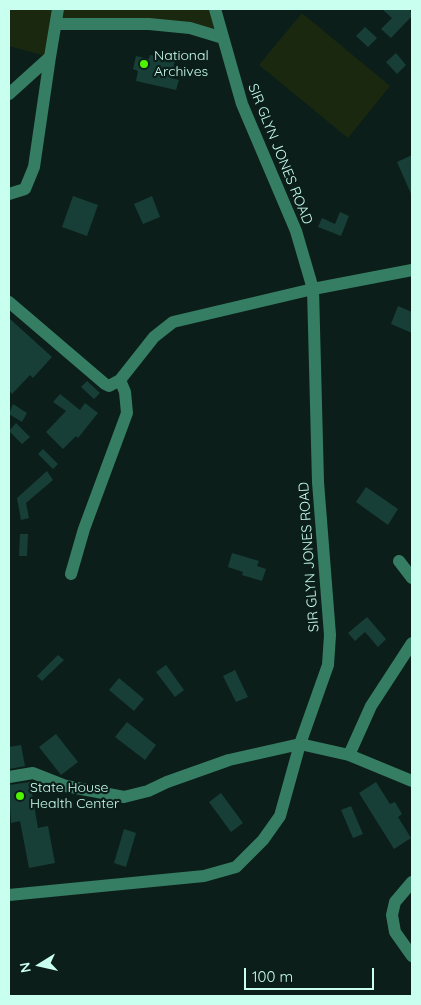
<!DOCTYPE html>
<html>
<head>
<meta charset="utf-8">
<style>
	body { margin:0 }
	#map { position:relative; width:421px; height:1005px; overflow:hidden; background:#0c1e1a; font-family:Quicksand,sans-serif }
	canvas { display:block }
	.frame { position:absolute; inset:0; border:10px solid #c9ffef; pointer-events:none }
	.north { position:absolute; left:15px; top:940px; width:50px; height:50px; -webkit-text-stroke:4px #0c1e1a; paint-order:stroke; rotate:260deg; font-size:14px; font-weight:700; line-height:20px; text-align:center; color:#c9ffef }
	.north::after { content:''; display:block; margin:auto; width:18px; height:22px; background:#c9ffef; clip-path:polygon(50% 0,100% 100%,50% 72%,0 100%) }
	.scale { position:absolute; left:244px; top:968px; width:130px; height:22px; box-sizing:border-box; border:2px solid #c9ffef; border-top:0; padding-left:6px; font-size:15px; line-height:18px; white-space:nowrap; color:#c9ffef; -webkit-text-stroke:4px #0c1e1a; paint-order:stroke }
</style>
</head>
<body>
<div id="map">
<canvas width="421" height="1005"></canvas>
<div class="frame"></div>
<div class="north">N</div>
<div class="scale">100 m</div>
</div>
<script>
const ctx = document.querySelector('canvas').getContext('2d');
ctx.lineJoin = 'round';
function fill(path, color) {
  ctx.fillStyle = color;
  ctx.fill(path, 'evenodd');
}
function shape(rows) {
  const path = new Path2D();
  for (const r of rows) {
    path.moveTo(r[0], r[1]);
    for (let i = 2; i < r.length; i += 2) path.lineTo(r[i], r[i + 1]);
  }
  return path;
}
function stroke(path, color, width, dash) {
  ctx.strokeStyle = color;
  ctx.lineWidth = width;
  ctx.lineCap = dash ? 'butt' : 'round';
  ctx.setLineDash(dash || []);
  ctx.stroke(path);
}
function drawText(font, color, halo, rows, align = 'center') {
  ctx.font = font + ' Quicksand,sans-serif';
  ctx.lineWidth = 4.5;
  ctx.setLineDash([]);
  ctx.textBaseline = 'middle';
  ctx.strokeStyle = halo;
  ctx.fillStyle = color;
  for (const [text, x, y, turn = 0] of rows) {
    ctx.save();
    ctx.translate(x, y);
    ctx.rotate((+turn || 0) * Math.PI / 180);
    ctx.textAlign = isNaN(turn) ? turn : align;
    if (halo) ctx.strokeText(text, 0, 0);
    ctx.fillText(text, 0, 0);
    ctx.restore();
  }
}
fill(shape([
	[9,9,212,9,222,42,186,29,56,24,50,57,9,46],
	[302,13,390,86,348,138,259,65]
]), '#1a280f');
fill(shape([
	[382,9,410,9,412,16,391,38,381,29,392,18],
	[365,27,377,38,368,47,356,36],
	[396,53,406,65,397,74,386,62],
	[150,55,175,60,171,78,179,80,176,90,136,81,138,71,133,69,136,56,149,59],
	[412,155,412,196,397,162],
	[73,196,98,205,87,236,62,227],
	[152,196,160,217,143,224,134,204],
	[340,212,349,216,341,236,318,227,322,218,335,224],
	[398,306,412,312,412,333,391,324],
	[9,318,52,357,33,378,30,375,12,394,9,390],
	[87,381,100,393,94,399,81,387],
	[60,394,80,410,85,403,98,413,78,438,76,436,63,449,46,432,66,411,53,402],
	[13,404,27,413,22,422,9,414],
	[16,423,30,437,22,444,9,431],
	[43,449,58,464,53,469,38,454],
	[47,471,53,480,26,503,29,518,21,520,17,498],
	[366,487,398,509,388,525,356,502],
	[20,534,28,534,27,556,19,556],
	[232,553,259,561,257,566,266,569,262,581,242,575,243,572,228,567],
	[367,617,386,639,378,647,365,632,355,641,348,633],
	[58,655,64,660,42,681,37,676],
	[166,665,184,690,175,697,156,672],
	[235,670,248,697,236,702,223,676],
	[119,678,144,699,134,711,109,690],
	[127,722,156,745,145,760,115,737],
	[56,734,78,762,61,775,39,747],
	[21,745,25,766,9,769,9,747],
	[30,782,38,828,48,826,55,863,29,868,20,821,11,823,9,785],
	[376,782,390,804,395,802,402,814,398,817,411,838,394,849,359,793],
	[221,793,243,823,231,832,209,802],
	[351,806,363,834,353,838,341,810],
	[124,829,136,833,126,867,114,863]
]), '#173f37');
stroke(shape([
	[56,24,149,24,190,28,223,38],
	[9,94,50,57,58,9],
	[9,194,25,189,34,167,50,57],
	[9,302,105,384,109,386,120,380,154,337,173,322,313,289,412,270],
	[399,561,412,578],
	[71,574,84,529,127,413,125,392,120,380],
	[349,755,371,706,412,643],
	[9,777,33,773,66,786,124,797,148,791,167,782,229,760,300,744,349,755,412,781],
	[412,882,395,902,392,915,395,932,412,956],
	[9,895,204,876,236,867,263,840,280,816,300,744,328,665,330,635,318,482,313,289,296,231,242,104,215,9]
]), '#367e63', 12);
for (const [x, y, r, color] of [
	[144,64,5,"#4df400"],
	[20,796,5,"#4df400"]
]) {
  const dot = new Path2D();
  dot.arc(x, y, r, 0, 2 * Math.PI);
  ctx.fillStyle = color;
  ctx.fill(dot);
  stroke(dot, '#0c1e1a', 2);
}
drawText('14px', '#c9ffef', '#0c1e1a', [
	["National",154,56],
	["Archives",154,72],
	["State House",30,788],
	["Health Center",30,804]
], 'left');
drawText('14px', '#c9ffef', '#0c1e1a', [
	["SIR GLYN JONES ROAD",280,154,68],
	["SIR GLYN JONES ROAD",309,557,-94]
]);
</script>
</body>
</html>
